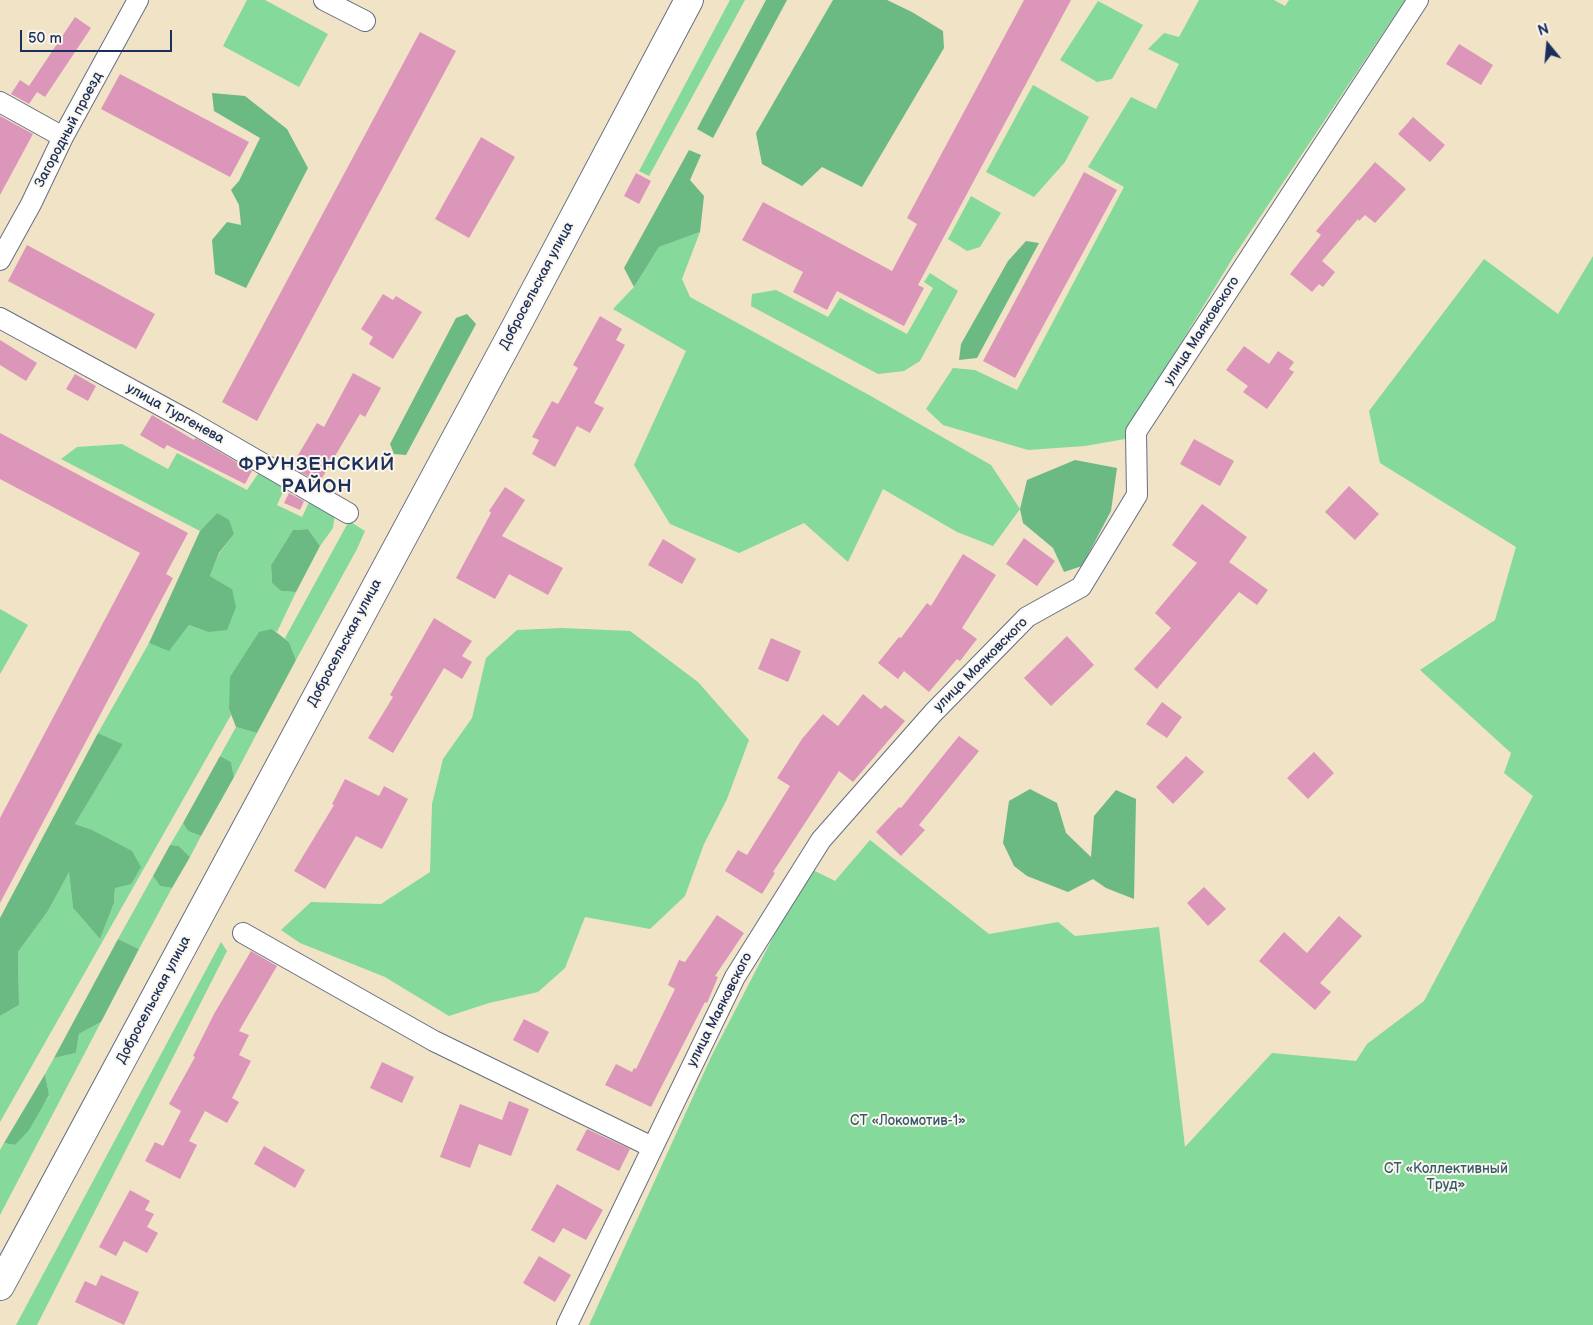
<!DOCTYPE html>
<html>
<head>
<meta charset="utf-8">
<style>
	body { margin:0 }
	#map { position:relative; width:1593px; height:1325px; overflow:hidden; background:#f1e3c6; font-family:"Balsamiq Sans",sans-serif }
	canvas { display:block }
	.north { position:absolute; left:1523px; top:20px; width:50px; height:50px; -webkit-text-stroke:4px #fbf7ec; paint-order:stroke; rotate:343deg; font-size:14px; font-weight:700; line-height:20px; text-align:center; color:#1b2f5e }
	.north::after { content:''; display:block; margin:auto; width:18px; height:22px; background:#1b2f5e; clip-path:polygon(50% 0,100% 100%,50% 72%,0 100%) }
	.scale { position:absolute; left:20px; top:30px; width:152px; height:22px; box-sizing:border-box; border:2px solid #1b2f5e; border-top:0; padding-left:6px; font-size:15px; line-height:18px; white-space:nowrap; color:#1b2f5e; -webkit-text-stroke:4px #fbf7ec; paint-order:stroke }
</style>
</head>
<body>
<div id="map">
<canvas width="1593" height="1325"></canvas>
<div class="north">N</div>
<div class="scale">50 m</div>
</div>
<script>
const ctx = document.querySelector('canvas').getContext('2d');
ctx.lineJoin = 'round';
function fill(path, color) {
  ctx.fillStyle = color;
  ctx.fill(path, 'evenodd');
}
function shape(rows) {
  const path = new Path2D();
  for (const r of rows) {
    path.moveTo(r[0], r[1]);
    for (let i = 2; i < r.length; i += 2) path.lineTo(r[i], r[i + 1]);
  }
  return path;
}
function stroke(path, color, width, dash) {
  ctx.strokeStyle = color;
  ctx.lineWidth = width;
  ctx.lineCap = dash ? 'butt' : 'round';
  ctx.setLineDash(dash || []);
  ctx.stroke(path);
}
function drawText(font, color, halo, rows, align = 'center') {
  ctx.font = font + ' "Balsamiq Sans",sans-serif';
  ctx.lineWidth = 4;
  ctx.setLineDash([]);
  ctx.textBaseline = 'middle';
  ctx.strokeStyle = halo;
  ctx.fillStyle = color;
  for (const [text, x, y, turn = 0] of rows) {
    ctx.save();
    ctx.translate(x, y);
    ctx.rotate((+turn || 0) * Math.PI / 180);
    ctx.textAlign = isNaN(turn) ? turn : align;
    if (halo) ctx.strokeText(text, 0, 0);
    ctx.fillText(text, 0, 0);
    ctx.restore();
  }
}
fill(shape([
	[247,0,265,0,328,34,299,87,223,46],
	[730,0,745,0,649,176,639,171],
	[1199,0,1274,0,1285,6,1289,0,1405,0,1234,256,1132,423,1125,439,1085,446,1028,450,943,425,926,409,953,368,975,370,1017,390,1124,187,1088,167,1131,97,1156,109,1179,64,1148,49,1164,33,1179,37],
	[1098,1,1143,25,1112,79,1097,82,1060,60],
	[1033,85,1089,117,1065,162,1034,197,986,172],
	[971,196,1001,213,980,247,967,251,948,239],
	[700,232,682,279,690,297,869,395,991,465,1020,509,993,546,957,532,883,489,848,562,804,523,739,553,670,524,634,465,686,351,613,309,634,287,659,247],
	[1593,256,1593,1325,589,1325,712,1055,809,868,835,881,870,840,989,934,1058,922,1075,936,1159,927,1185,1147,1272,1053,1356,1061,1367,1044,1424,1001,1533,796,1504,773,1511,753,1420,670,1495,620,1516,547,1380,463,1369,411,1484,259,1558,314],
	[930,273,958,291,920,361,904,371,878,374,751,306,752,294,776,290,828,317,840,298,907,334,933,288,924,282],
	[122,444,168,469,177,453,247,490,260,471,286,485,277,505,302,517,311,498,335,513,333,528,320,546,308,529,293,530,271,565,272,583,281,591,296,592,277,632,272,629,229,709,231,715,0,1122,0,1016,19,1005,18,952,48,911,69,871,73,908,100,939,114,903,115,887,90,829,75,824,123,744,98,733,149,643,169,650,189,625,208,632,232,589,210,576,219,554,234,534,217,513,200,531,61,459,77,447],
	[349,521,365,531,357,549,296,660,289,642,285,638],
	[0,609,28,625,0,674],
	[562,628,630,631,698,682,749,740,727,799,704,844,685,896,650,929,585,917,565,968,538,992,489,1003,449,1016,385,977,300,943,281,930,311,902,381,904,430,872,432,804,443,759,472,718,486,658,517,630],
	[236,727,257,733,234,777,231,762,220,756],
	[183,823,188,831,201,836,190,857,179,846,170,845],
	[153,876,160,886,172,888,139,949,118,939],
	[221,942,227,951,37,1325,16,1325],
	[101,1022,0,1215,0,1150,4,1143,15,1145,49,1096,45,1074,54,1058,76,1053,79,1034]
]), '#84d99b');
fill(shape([
	[766,0,787,0,713,138,697,129],
	[833,0,887,0,912,12,943,31,944,48,862,187,822,167,802,186,762,164,756,133],
	[212,93,245,96,287,129,308,168,246,288,215,274,212,240,227,222,241,225,239,205,231,190,239,181,260,138,214,111],
	[689,150,701,155,690,180,704,196,700,232,659,247,634,287,624,268],
	[1026,241,1039,243,977,358,959,360,961,344,1008,261],
	[467,314,476,324,406,455,394,454,390,444,456,318],
	[1075,460,1117,468,1111,511,1082,566,1064,572,1053,548,1023,523,1020,509,1027,480],
	[217,513,229,520,234,534,219,553,210,576,232,589,236,607,227,630,208,632,189,625,169,651,149,643,200,531],
	[308,529,320,546,296,592,281,591,272,583,271,565,293,530],
	[272,629,289,642,296,660,257,733,236,727,229,709,230,677,259,632],
	[98,733,123,744,75,824,90,829,132,851,141,867,131,884,115,888,114,903,100,939,73,908,69,872,48,911,18,952,19,1005,0,1016,0,918],
	[220,756,231,762,234,777,201,836,188,831,183,823],
	[1030,789,1057,803,1066,833,1091,857,1094,816,1116,790,1136,799,1134,899,1106,888,1093,879,1068,892,1027,876,1014,866,1003,843,1009,801],
	[170,845,179,846,190,857,172,888,160,886,153,876],
	[118,939,139,949,101,1022,79,1034,76,1053,54,1058],
	[45,1074,49,1095,29,1130,15,1145,4,1143]
]), '#6bb983');
fill(shape([
	[1024,0,1071,0,918,285,924,288,904,326,837,291,827,310,793,292,803,272,742,240,763,202,892,271,917,224,907,218],
	[75,17,91,28,45,97,37,92,29,104,11,94,20,80,29,86],
	[420,32,456,51,257,421,222,402],
	[1459,44,1493,65,1481,85,1446,64],
	[120,74,249,142,230,177,101,109],
	[0,116,33,134,0,195],
	[1413,117,1445,145,1430,162,1398,134],
	[481,137,515,157,469,238,435,219],
	[1375,162,1406,189,1375,223,1365,215,1359,221,1358,219,1322,261,1335,272,1323,287,1319,284,1312,292,1290,274,1321,235,1316,231],
	[1084,172,1117,190,1015,378,983,361],
	[636,173,651,181,639,204,624,196],
	[27,245,155,314,136,349,8,281],
	[383,294,393,300,396,296,422,312,393,359,369,344,373,337,361,329],
	[600,316,622,329,616,340,625,345,594,403,604,408,590,433,577,426,555,467,532,454,539,440,532,437,552,401,558,404,578,368,573,365],
	[0,340,37,363,26,381,0,365],
	[1244,346,1269,364,1278,351,1294,362,1289,369,1294,372,1267,409,1243,392,1248,386,1226,370],
	[353,373,381,388,365,417,360,414,322,478,318,476,315,480,300,472,303,467,294,462,317,423,324,427],
	[75,374,96,386,88,401,66,389],
	[152,415,194,440,195,438,199,440,252,471,245,484,167,445,164,449,140,435],
	[0,433,188,533,166,574,173,578,0,903,0,818,140,553,0,479],
	[1194,439,1234,461,1220,486,1180,464],
	[1349,486,1379,514,1355,540,1325,512],
	[505,487,525,500,502,536,563,568,548,595,509,574,495,599,456,578,491,513,489,511],
	[289,493,304,501,300,510,284,503],
	[1202,504,1247,537,1229,562,1268,590,1257,605,1239,592,1157,689,1134,669,1171,628,1155,613,1197,563,1172,545],
	[1024,538,1055,561,1037,586,1006,564],
	[663,539,696,559,682,584,648,565],
	[963,554,996,575,962,628,977,639,960,661,957,659,929,692,904,671,898,679,878,663,899,637,901,638,927,603,931,606],
	[434,618,472,641,462,656,472,662,462,679,444,668,393,753,368,738,393,697,390,695],
	[1067,636,1094,665,1051,706,1024,678],
	[771,638,801,651,788,682,758,669],
	[863,694,881,709,885,705,905,721,853,782,839,771,773,872,775,873,762,894,725,871,738,850,747,855,790,786,777,778,802,739,823,714,838,726],
	[1162,702,1182,717,1167,738,1146,724],
	[959,736,979,751,919,825,925,830,901,856,876,832,899,807,901,808],
	[1314,752,1334,773,1308,799,1287,778],
	[1186,756,1204,772,1173,804,1156,787],
	[345,779,379,796,384,786,408,799,382,849,356,836,325,889,294,871,334,805,332,804],
	[1204,887,1226,909,1208,926,1187,903],
	[717,915,744,933,715,976,718,977,707,1003,705,1002,651,1107,605,1085,616,1064,632,1072,634,1068,636,1069,675,989,668,985,679,960,685,962],
	[1339,916,1362,936,1320,983,1331,992,1315,1010,1259,961,1284,932,1307,953],
	[251,951,277,966,239,1031,249,1035,239,1055,251,1061,232,1098,239,1102,227,1123,205,1111,189,1141,197,1145,180,1179,145,1161,155,1142,163,1146,181,1111,169,1104,195,1057,193,1056,214,1014],
	[524,1019,549,1032,538,1053,513,1040],
	[382,1062,414,1077,402,1103,370,1088],
	[509,1101,529,1109,511,1156,479,1144,470,1168,440,1157,460,1104,502,1120],
	[587,1129,630,1149,619,1171,576,1150],
	[264,1146,305,1170,295,1188,254,1164],
	[557,1184,603,1210,586,1240,563,1228,554,1243,531,1230],
	[130,1190,150,1201,145,1210,154,1214,147,1227,158,1233,147,1253,124,1241,116,1256,99,1247],
	[539,1256,571,1275,555,1302,523,1283],
	[101,1275,139,1292,124,1325,75,1302,85,1281,96,1286]
]), '#dc96ba');
const street = shape([
	[324,0,365,21],
	[0,102,63,137],
	[0,260,31,204,63,137,138,0],
	[0,318,189,421,348,513],
	[243,933,434,1041,652,1147],
	[567,1325,735,977,821,840,933,713,1027,617,1081,587,1137,495,1136,432,1418,0]
]);
const primary = shape([
	[0,1286,519,321,689,0]
]);
stroke(street, '#666e82', 22);
stroke(primary, '#666e82', 30);
stroke(street, '#fff', 20);
stroke(primary, '#fff', 28);
drawText('14px', '#1b2f5e', '#fbf7ec', [
	["Загородный проезд",69,130,-62],
	["Добросельская улица",537,286,-62],
	["улица Маяковского",1202,331,-57],
	["улица Тургенева",175,414,29],
	["Добросельская улица",345,643,-62],
	["улица Маяковского",981,665,-45],
	["Добросельская улица",154,1000,-62],
	["улица Маяковского",720,1010,-63]
]);
drawText('14px', '#355a6d', '#fbf7ec', [
	["СТ «Локомотив-1»",908,1121],
	["СТ «Коллективный",1446,1169],
	["Труд»",1446,1185]
]);
ctx.letterSpacing = '1px';
drawText('bold 19px', '#1b2f5e', '#fbf7ec', [
	["ФРУНЗЕНСКИЙ",317,465],
	["РАЙОН",317,487]
]);
ctx.letterSpacing = '0px';
</script>
</body>
</html>
